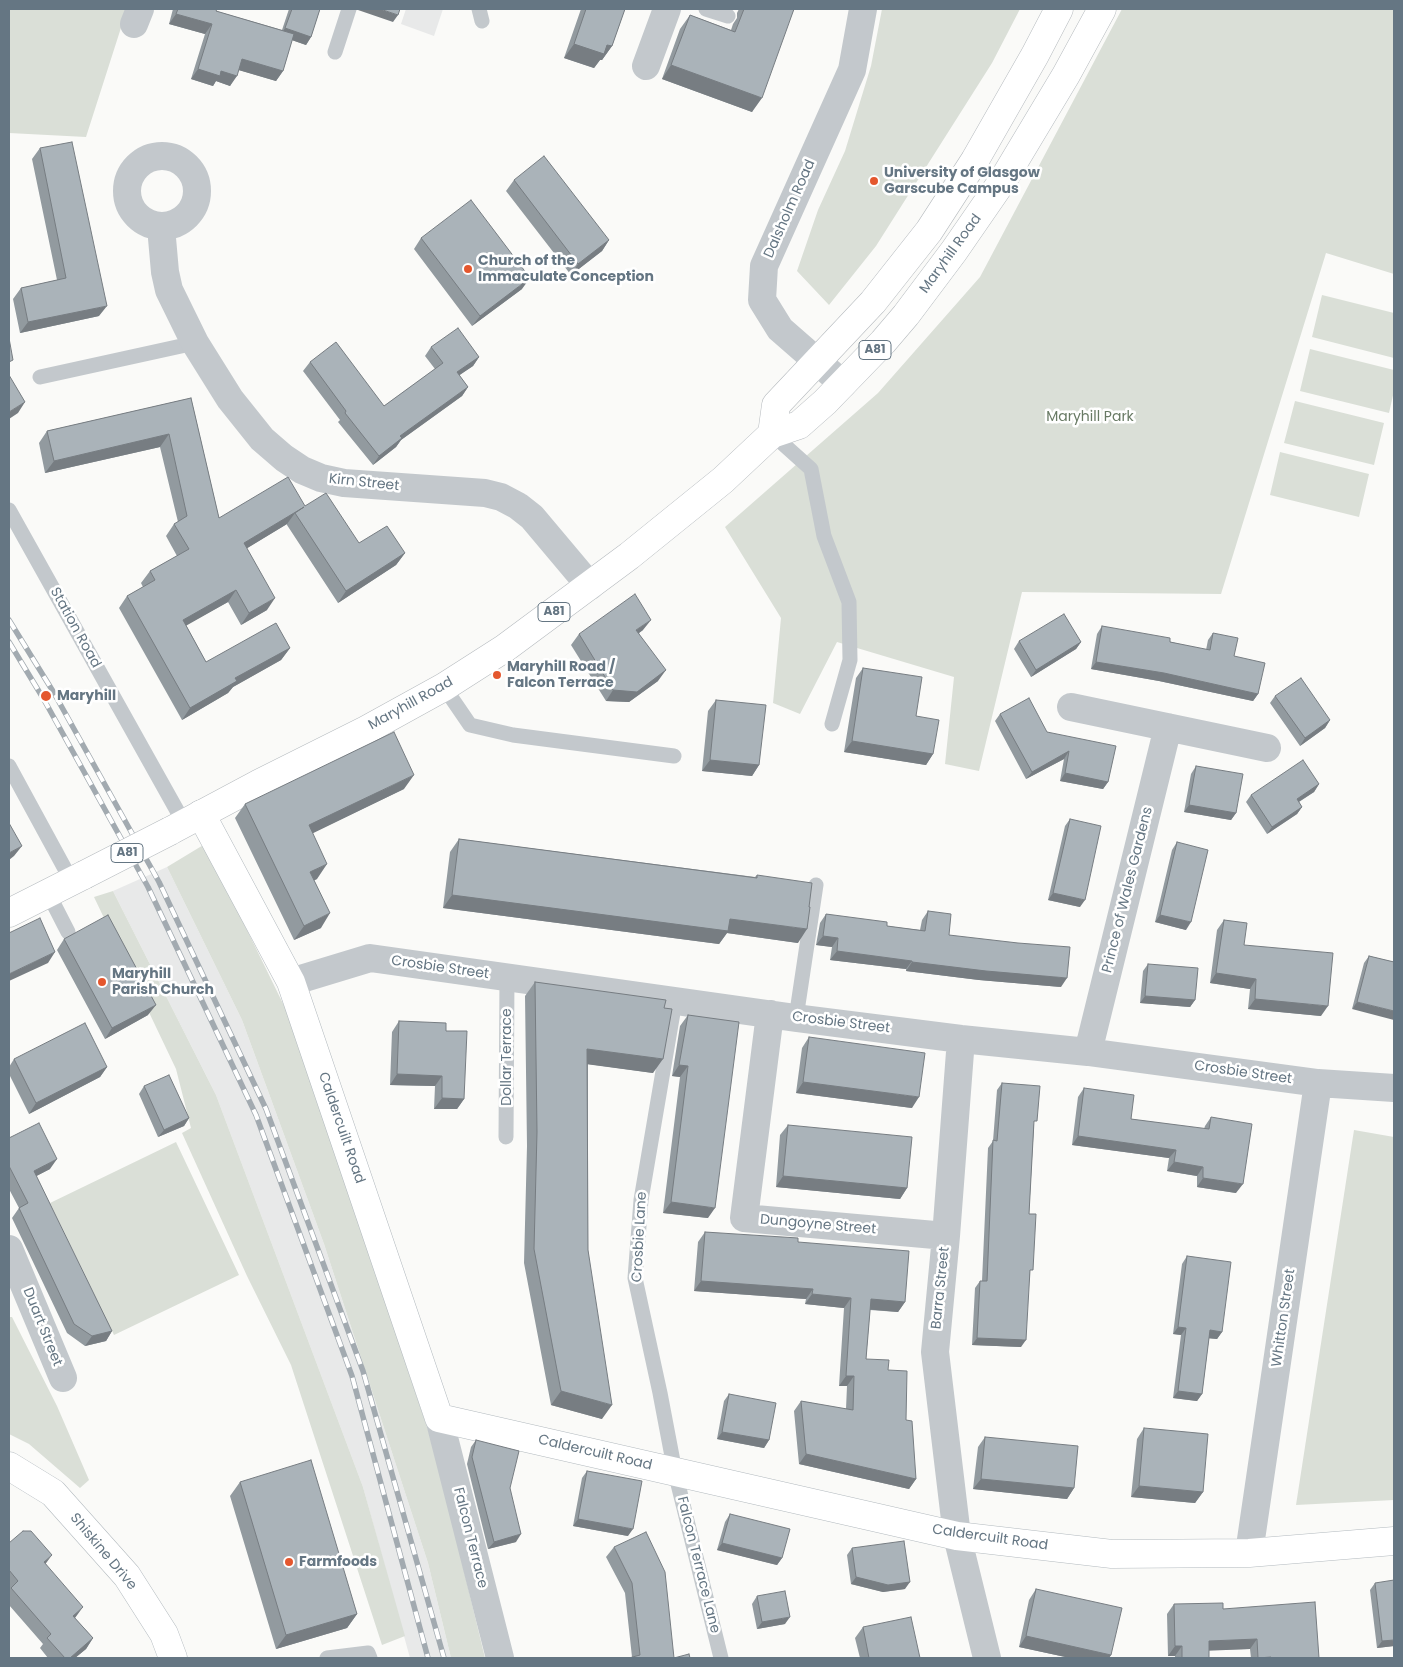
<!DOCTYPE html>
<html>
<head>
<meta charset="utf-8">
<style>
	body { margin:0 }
	#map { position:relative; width:1403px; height:1667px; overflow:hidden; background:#fafaf8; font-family:Poppins,sans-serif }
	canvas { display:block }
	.frame { position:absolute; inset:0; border:10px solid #657683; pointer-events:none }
</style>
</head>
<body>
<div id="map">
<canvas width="1403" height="1667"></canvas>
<div class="frame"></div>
</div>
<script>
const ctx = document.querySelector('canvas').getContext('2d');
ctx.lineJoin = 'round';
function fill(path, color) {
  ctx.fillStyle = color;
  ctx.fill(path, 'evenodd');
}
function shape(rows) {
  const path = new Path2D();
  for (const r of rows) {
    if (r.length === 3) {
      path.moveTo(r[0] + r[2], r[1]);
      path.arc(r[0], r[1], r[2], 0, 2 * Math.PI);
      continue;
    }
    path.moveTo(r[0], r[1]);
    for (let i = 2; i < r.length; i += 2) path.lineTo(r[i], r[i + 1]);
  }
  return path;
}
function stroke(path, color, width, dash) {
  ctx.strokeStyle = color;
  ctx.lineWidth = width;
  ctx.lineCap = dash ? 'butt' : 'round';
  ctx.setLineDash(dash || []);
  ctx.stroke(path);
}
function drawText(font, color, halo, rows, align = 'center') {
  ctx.font = font + ' Poppins,sans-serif';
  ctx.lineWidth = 5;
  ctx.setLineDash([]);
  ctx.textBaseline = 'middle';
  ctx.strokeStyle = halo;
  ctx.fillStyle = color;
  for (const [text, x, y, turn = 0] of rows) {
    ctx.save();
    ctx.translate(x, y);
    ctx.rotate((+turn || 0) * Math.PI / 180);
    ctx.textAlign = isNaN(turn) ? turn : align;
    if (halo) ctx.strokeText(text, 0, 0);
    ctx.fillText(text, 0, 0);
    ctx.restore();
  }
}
fill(shape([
	[406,9,443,9,434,36,401,24],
	[167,867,242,1020,324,1244,428,1563,451,1658,410,1658,363,1487,216,1095,113,891]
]), '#e8e9e9');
fill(shape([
	[9,9,127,9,86,137,9,133],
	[882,9,1020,9,992,63,876,246,829,305,797,271,818,210,845,151,871,66],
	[1122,9,1394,9,1394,274,1326,253,1221,594,1022,592,979,771,945,764,954,677,837,642,800,714,773,703,781,618,725,527,878,393,980,277],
	[1322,295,1394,313,1394,358,1312,337],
	[1310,349,1394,370,1394,391,1389,413,1300,391],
	[1295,401,1384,423,1374,465,1284,443],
	[1280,452,1369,474,1359,517,1270,495],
	[205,844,291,1020,435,1451,485,1658,451,1658,428,1563,324,1244,242,1020,167,867],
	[113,891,216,1095,363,1487,405,1636,382,1645,291,1365,247,1276,182,1133,191,1128,176,1069,94,897],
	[1354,1130,1394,1137,1394,1500,1296,1505],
	[176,1142,239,1275,114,1335,50,1203],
	[9,1317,12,1317,57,1406,89,1480,80,1488,29,1444,9,1434]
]), '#dadfd7');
const secondary = shape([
	[201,814,291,982,439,1418,957,1536,1112,1554,1249,1553,1394,1541],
	[9,1466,53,1493,127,1576,164,1634,173,1658]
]);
const primary = shape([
	[772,434,776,405,873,302,929,231,975,160,1035,55,1059,9],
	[170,831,258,784,366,730,444,687,505,648,629,556,723,480,772,434,799,425,825,402,883,342,906,315,954,251,1003,180,1066,75,1102,9],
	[9,913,84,875]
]);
stroke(secondary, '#b3babf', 29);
stroke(primary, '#b5babe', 29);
stroke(shape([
	[479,9,482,21],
	[706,9,728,16],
	[335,52,349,9],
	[40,377,195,343],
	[772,434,811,469,824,536,849,602,850,660,832,724],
	[9,510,184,823],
	[444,687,470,725,513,735,674,756],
	[9,766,71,880],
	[48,893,68,932],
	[675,1001,641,1200,635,1278,660,1393,675,1472,721,1658],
	[796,1018,816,885],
	[506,1137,507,977],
	[327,1658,368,1653,370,1658]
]), '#c3c8cc', 15);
stroke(shape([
	[134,24,140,9],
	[646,66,667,9],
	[162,191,35],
	[161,227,165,272,169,290,195,343,230,399,262,439,284,458,302,470,321,478,344,483,485,493,501,497,518,506,532,517,590,586],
	[843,384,780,329,762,300,764,266,852,70,863,9],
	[1071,707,1267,748],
	[291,982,370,958,796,1018,961,1039,1088,1052,1318,1083,1394,1088],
	[770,1014,744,1218,946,1236],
	[961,1039,946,1236,935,1352,957,1536,987,1658],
	[1088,1052,1168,727],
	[9,1249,63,1378],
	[439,1418,500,1658],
	[1249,1553,1318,1083]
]), '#c3c8cc', 28);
stroke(secondary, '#fff', 28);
stroke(primary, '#fff', 28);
const rail = shape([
	[9,620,54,693,159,882,266,1109,363,1371,444,1658],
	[9,642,43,698,148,887,256,1115,352,1376,428,1658]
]);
stroke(rail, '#a2aab0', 5.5);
stroke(rail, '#fff', 4, [11]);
const primaryBridge = shape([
	[84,875,170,831]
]);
stroke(primaryBridge, '#b5babe', 29, []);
stroke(primaryBridge, '#fff', 28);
fill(shape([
	[173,9,217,9,216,11,282,30,289,9,320,9,311,37,306,45,292,40,283,71,276,81,239,70,230,86,216,81,213,86,191,79,205,34,169,24],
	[581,9,625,9,612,46,602,60,600,60,594,68,564,58],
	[739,9,794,9,752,112,662,79,680,29,690,15,731,30,733,24,737,18,737,13],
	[40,148,99,316,20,333,13,299,21,288,57,280,32,159],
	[514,180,609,240,602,251,571,275,506,191],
	[421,238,522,289,472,326,414,249],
	[431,347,479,357,473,366,459,375,468,387,462,396,401,440,396,447,373,465,338,422,340,420,303,371,310,362,384,406,435,369,425,356],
	[191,398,219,518,305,506,359,543,405,553,396,565,338,603,287,525,287,524,247,548,267,610,241,625,228,602,186,625,206,662,290,648,281,660,233,687,228,693,182,720,119,608,127,596,143,587,141,583,150,571,177,556,166,536,174,524,178,522,160,447,45,473,39,443,47,431],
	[1102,626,1206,650,1208,640,1213,633,1234,656,1258,694,1253,701,1159,681,1091,669,1097,634],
	[643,630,639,633,658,681,629,702,606,701,571,645,579,634],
	[1019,641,1081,642,1076,649,1031,677,1014,649],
	[863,668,916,716,933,754,926,765,844,752,856,678],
	[1275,696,1330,720,1325,728,1300,746,1270,703],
	[716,700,759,765,752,776,702,771,708,711],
	[1000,714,1047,732,1108,782,1103,789,1060,781,1064,759,1026,779,995,721],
	[1196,766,1236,813,1231,820,1184,812,1191,774],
	[1319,784,1314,792,1299,802,1302,807,1297,814,1267,834,1246,802,1251,795],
	[404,789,312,833,317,879,314,880,321,928,294,940,235,818,245,804],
	[1070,819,1080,907,1048,900,1065,826],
	[459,839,755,877,757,875,798,943,727,933,719,944,443,908,450,852],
	[1177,842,1186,930,1155,922,1172,850],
	[928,911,949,935,1061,987,979,980,906,971,906,969,830,960,832,947,816,945,820,923,826,914,887,926,920,930,922,920],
	[1224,920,1244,945,1321,1016,1248,1009,1250,989,1210,983,1217,930],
	[64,939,148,1015,105,1039,57,950],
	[1369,956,1394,962,1352,1009,1364,963],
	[1148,964,1195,1000,1190,1007,1140,1003,1143,971],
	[535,982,664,1008,653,1073,588,1064,588,1250,602,1419,551,1405,524,1263,527,1146,525,996],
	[688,1015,708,1218,663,1213,680,1077,672,1076,680,1026],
	[399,1021,446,1031,464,1099,457,1109,434,1109,435,1086,390,1085,392,1032],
	[809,1037,912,1108,796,1093,802,1048],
	[14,1059,107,1067,100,1077,29,1114,9,1074,9,1067],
	[1002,1083,1034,1125,1029,1214,1030,1275,1021,1347,972,1345,975,1288,980,1281,982,1281,988,1148,993,1141,997,1090],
	[144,1086,189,1118,184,1126,158,1137,139,1094],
	[1084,1088,1131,1119,1204,1129,1205,1126,1211,1117,1236,1193,1197,1187,1197,1176,1167,1171,1169,1158,1072,1145,1078,1097],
	[788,1125,907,1188,900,1199,776,1187,780,1135],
	[9,1138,50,1169,36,1176,112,1331,106,1341,85,1346,67,1333,12,1218,19,1208,9,1189],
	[705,1232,798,1242,905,1302,898,1312,870,1310,866,1359,888,1370,906,1420,916,1479,909,1489,799,1464,794,1411,801,1401,846,1409,847,1386,839,1386,844,1308,805,1304,806,1299,694,1291,698,1242],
	[1187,1256,1222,1332,1217,1339,1209,1338,1202,1394,1197,1401,1173,1398,1181,1335,1173,1334,1182,1264],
	[729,1394,769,1440,764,1448,717,1439,724,1401],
	[1144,1428,1203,1492,1195,1503,1131,1497,1137,1439],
	[985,1437,1074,1488,1067,1499,973,1489,978,1447],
	[476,1440,510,1488,516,1542,488,1549,467,1464,471,1447],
	[587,1471,628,1536,573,1526,582,1478],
	[240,1482,357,1614,347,1628,276,1649,230,1496],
	[730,1514,782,1558,777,1565,717,1550,725,1522],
	[9,1543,46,1564,75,1618,93,1638,86,1649,75,1658,48,1658,40,1648,43,1644,9,1605],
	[614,1547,674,1658,632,1657,625,1593,606,1557],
	[852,1548,905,1589,883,1592,851,1584,847,1555],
	[1375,1583,1394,1646,1377,1648,1370,1590],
	[1036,1589,1111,1655,1109,1658,1070,1658,1019,1647,1029,1600],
	[757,1596,785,1624,757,1629,752,1604],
	[1174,1604,1223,1609,1319,1658,1251,1658,1250,1649,1209,1650,1209,1658,1175,1658,1175,1656,1168,1656,1167,1614],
	[863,1627,920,1658,860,1658,855,1638]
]), '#929a9f');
fill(shape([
	[359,9,380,9,398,15,393,22,358,10],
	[176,14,212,24,205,34,169,24],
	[285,28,311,37,306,45,280,36],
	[574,44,607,45,612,46,602,60,600,60,594,68,564,58],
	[242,59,283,71,276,81,235,69],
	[671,65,762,98,752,112,662,79],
	[198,69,221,71,237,76,230,86,216,81,213,86,191,79],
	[609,240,602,251,571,275,578,264],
	[530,278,522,289,472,326,480,316],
	[107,306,99,316,20,333,28,322],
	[479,357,473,366,451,381,457,372],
	[468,387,462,396,401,440,396,447,373,465,379,456,400,436],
	[25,402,18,413,9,419,9,412],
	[169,434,160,447,45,473,54,461],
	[304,507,295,513,287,524,236,555,244,543],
	[405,553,396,565,338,603,346,591],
	[236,590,228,602,175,632,183,620],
	[275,598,267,610,241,625,249,613],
	[651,620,643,630,629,640,636,630],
	[1081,642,1076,649,1031,677,1036,670],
	[290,648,281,660,233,687,228,693,182,720,190,708,235,678],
	[1096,662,1164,673,1258,694,1253,701,1159,681,1091,669],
	[666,670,658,681,629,702,606,701,613,690],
	[1330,720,1325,728,1300,746,1305,738],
	[852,741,933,754,926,765,844,752],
	[1069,751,1064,759,1026,779,1032,772],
	[710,760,759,765,752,776,702,771],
	[1065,773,1108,782,1103,789,1060,781],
	[414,775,404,789,299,840,309,825],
	[1319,784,1314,792,1292,806,1297,799],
	[1189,805,1236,813,1231,820,1184,812],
	[1302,807,1297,814,1267,834,1272,827],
	[22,846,14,856,9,860,9,853],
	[327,864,317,879,301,887,310,872],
	[1053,893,1085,900,1080,907,1048,900],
	[452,895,730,919,807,929,798,943,727,933,719,944,443,908],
	[330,913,321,928,294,940,304,926],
	[1160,915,1191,922,1186,930,1155,922],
	[823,936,838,938,832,947,816,945],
	[837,951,912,961,906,969,830,960],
	[55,952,48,963,9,981,9,974],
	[912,962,1067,978,1061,987,979,980,906,971],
	[1216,973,1256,979,1250,989,1210,983],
	[1145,996,1195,1000,1190,1007,1140,1003],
	[1255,999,1328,1006,1321,1016,1248,1009],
	[1357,1002,1394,1011,1394,1020,1352,1009],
	[156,1005,148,1015,105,1039,112,1028],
	[587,1049,663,1059,653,1073,578,1063],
	[679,1065,688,1066,680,1077,672,1076],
	[107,1067,100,1077,29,1114,36,1103],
	[397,1074,442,1076,435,1086,390,1085],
	[803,1082,919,1097,912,1108,796,1093],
	[442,1098,464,1099,457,1109,434,1109],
	[189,1118,184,1126,158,1137,164,1130],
	[1078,1136,1176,1150,1169,1158,1072,1145],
	[57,1159,50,1169,27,1181,34,1171],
	[1174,1162,1203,1167,1197,1176,1167,1171],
	[783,1176,907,1188,900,1199,776,1187],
	[1203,1178,1243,1184,1236,1193,1197,1187],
	[671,1202,715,1208,708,1218,663,1213],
	[701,1281,813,1289,806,1299,694,1291],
	[812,1294,851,1298,844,1308,805,1304],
	[871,1299,905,1302,898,1312,864,1309],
	[1178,1327,1186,1328,1181,1335,1173,1334],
	[1210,1330,1222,1332,1217,1339,1205,1338],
	[112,1331,106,1341,85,1346,92,1336],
	[977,1338,1026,1340,1021,1347,972,1345],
	[846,1376,854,1376,847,1386,839,1386],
	[561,1391,612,1405,602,1419,551,1405],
	[1178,1391,1202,1394,1197,1401,1173,1398],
	[722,1432,769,1440,764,1448,717,1439],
	[806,1454,916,1479,909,1489,799,1464],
	[981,1479,1074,1488,1067,1499,973,1489],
	[1139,1486,1203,1492,1195,1503,1131,1497],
	[578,1519,633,1529,628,1536,573,1526],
	[521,1534,516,1542,488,1549,494,1542],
	[722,1543,782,1558,777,1565,717,1550],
	[52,1555,44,1566,44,1562],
	[856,1577,910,1582,905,1589,883,1592,851,1584],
	[83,1607,75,1618,73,1616],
	[357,1614,347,1628,276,1649,286,1635],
	[790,1617,785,1624,757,1629,762,1622],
	[1026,1636,1111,1655,1109,1658,1070,1658,1019,1647],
	[93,1638,86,1649,75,1658,70,1658],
	[1257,1639,1250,1649,1202,1651,1209,1641],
	[1394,1640,1394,1646,1377,1648,1382,1641],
	[1175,1646,1182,1646,1175,1656,1168,1656]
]), '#777d82');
const building = shape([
	[178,9,217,9,216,11,294,34,283,71,242,59,237,76,221,71,220,76,198,69,212,24,176,14,178,9],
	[292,9,320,9,311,37,285,28,292,9],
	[380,9,400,9,398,15,380,9],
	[586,9,625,9,612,46,607,45,604,54,574,44,586,9],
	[744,9,794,9,762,98,671,65,690,15,735,32,744,9],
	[72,142,107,306,28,322,21,288,66,278,40,148,72,142],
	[544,156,609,240,578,264,514,180,544,156],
	[471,200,530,278,480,316,421,238,471,200],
	[458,328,479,357,457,372,468,387,400,436,402,438,379,456,345,413,346,411,310,362,336,342,384,406,443,363,431,347,458,328],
	[9,338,13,360,9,362,9,338],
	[9,375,25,402,9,412,9,375],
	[191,398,219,518,288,477,305,506,326,493,359,543,387,526,405,553,346,591,295,513,304,507,244,543,275,598,249,613,236,590,183,620,206,662,276,623,290,648,235,678,237,681,190,708,127,596,155,580,150,571,189,549,174,524,187,516,169,434,54,461,47,431,191,398],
	[635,594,651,620,636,630,666,670,637,692,613,690,579,634,635,594],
	[1064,614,1081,642,1036,670,1019,641,1064,614],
	[1102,626,1170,638,1170,642,1210,650,1213,633,1238,638,1234,656,1265,663,1258,694,1164,673,1096,662,1102,626],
	[863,668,922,677,916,716,939,720,933,754,852,741,863,668],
	[1301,678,1330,720,1305,738,1275,696,1301,678],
	[1029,698,1047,732,1116,746,1108,782,1065,773,1069,751,1032,772,1000,714,1029,698],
	[716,700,766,705,759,765,710,760,716,700],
	[394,732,414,775,309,825,327,864,310,872,330,913,304,926,245,804,394,732],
	[1303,760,1319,784,1297,799,1302,807,1272,827,1251,795,1303,760],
	[1196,766,1243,774,1236,813,1189,805,1196,766],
	[1070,819,1101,826,1085,900,1053,893,1070,819],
	[9,823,22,846,9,853,9,823],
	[459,839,757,878,757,875,812,883,809,907,810,907,807,929,730,919,728,931,452,895,459,839],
	[1177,842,1208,850,1191,922,1160,915,1177,842],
	[928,911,951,914,949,935,1018,943,1070,947,1067,978,986,971,912,962,912,961,837,951,838,938,823,936,826,914,887,922,887,926,925,931,928,911],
	[108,915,156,1005,112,1028,64,939,108,915],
	[40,918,55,952,9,974,9,933,40,918],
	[1224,920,1247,923,1244,945,1333,953,1328,1006,1255,999,1256,979,1216,973,1224,920],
	[1369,956,1394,962,1394,1011,1357,1002,1369,956],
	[1148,964,1198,968,1195,1000,1145,996,1148,964],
	[535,982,666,1000,664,1008,672,1009,663,1059,587,1049,588,1250,612,1405,561,1391,534,1249,537,1132,535,982],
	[688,1015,739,1022,715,1208,671,1202,688,1066,679,1065,688,1015],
	[399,1021,446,1023,446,1031,467,1031,464,1099,442,1098,442,1076,397,1074,399,1021],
	[85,1023,107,1067,36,1103,14,1059,85,1023],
	[809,1037,925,1053,919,1097,803,1082,809,1037],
	[169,1075,189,1118,164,1130,144,1086,169,1075],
	[1002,1083,1040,1086,1037,1121,1034,1121,1029,1214,1036,1214,1033,1270,1030,1270,1026,1340,977,1338,980,1281,987,1281,993,1140,997,1141,1002,1083],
	[1084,1088,1134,1095,1131,1119,1209,1129,1211,1117,1252,1124,1243,1184,1203,1178,1203,1167,1174,1162,1176,1150,1078,1136,1084,1088],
	[39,1123,57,1159,34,1171,112,1331,92,1336,74,1324,19,1208,28,1203,9,1166,9,1138,39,1123],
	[788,1125,912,1137,907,1188,783,1176,788,1125],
	[705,1232,798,1238,798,1242,909,1251,905,1302,871,1299,866,1359,889,1360,888,1370,907,1371,906,1420,912,1421,916,1479,806,1454,801,1401,853,1410,854,1376,846,1376,851,1298,812,1294,813,1289,701,1281,705,1232],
	[1187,1256,1231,1262,1222,1332,1210,1330,1202,1394,1178,1391,1186,1328,1178,1327,1187,1256],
	[729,1394,776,1403,769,1440,722,1432,729,1394],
	[1144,1428,1208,1434,1203,1492,1139,1486,1144,1428],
	[985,1437,1078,1446,1074,1488,981,1479,985,1437],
	[476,1440,519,1451,510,1488,521,1534,494,1542,472,1457,476,1440],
	[311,1460,357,1614,286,1635,240,1482,311,1460],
	[587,1471,642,1481,633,1529,578,1519,587,1471],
	[730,1514,790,1529,782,1558,722,1543,730,1514],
	[23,1531,31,1531,52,1555,44,1562,83,1607,73,1616,93,1638,70,1658,65,1658,47,1638,51,1634,11,1588,18,1581,9,1570,9,1543,23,1531],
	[646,1532,665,1572,674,1658,629,1658,640,1655,632,1583,614,1547,646,1532],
	[904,1541,910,1582,888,1585,856,1577,852,1548,904,1541],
	[1394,1580,1394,1640,1382,1641,1375,1583,1394,1580],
	[1036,1589,1122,1608,1111,1655,1026,1636,1036,1589],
	[785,1591,790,1617,762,1622,757,1596,785,1591],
	[1315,1602,1319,1658,1271,1658,1271,1657,1258,1658,1257,1639,1209,1641,1209,1658,1182,1658,1182,1646,1175,1646,1174,1604,1223,1603,1223,1609,1315,1602],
	[911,1617,920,1658,869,1658,863,1627,911,1617],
	[689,1654,690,1658,674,1658,689,1654]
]);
fill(building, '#aab3b9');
stroke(building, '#777d82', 1);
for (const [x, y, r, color] of [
	[874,181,5,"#e4572e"],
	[468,269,5,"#e4572e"],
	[497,675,5,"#e4572e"],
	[46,696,6,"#e4572e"],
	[102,982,5,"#e4572e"],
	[289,1562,5,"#e4572e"]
]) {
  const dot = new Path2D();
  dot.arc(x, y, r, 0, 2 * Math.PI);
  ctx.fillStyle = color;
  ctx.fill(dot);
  stroke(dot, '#fff', 2);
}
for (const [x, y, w] of [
	[875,350,32],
	[554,612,32],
	[127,853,32]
]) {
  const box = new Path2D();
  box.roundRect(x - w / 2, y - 9.5, w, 19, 4);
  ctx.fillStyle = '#fff';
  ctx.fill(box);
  stroke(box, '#657683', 1);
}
drawText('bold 12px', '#657683', null, [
	["A81",875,350],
	["A81",554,612],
	["A81",127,853]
]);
drawText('bold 14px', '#657683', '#fff', [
	["University of Glasgow",884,173],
	["Garscube Campus",884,189],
	["Church of the",478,261],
	["Immaculate Conception",478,277],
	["Maryhill Road /",507,667],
	["Falcon Terrace",507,683],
	["Maryhill",57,696],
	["Maryhill",112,974],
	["Parish Church",112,990],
	["Farmfoods",299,1562]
], 'left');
drawText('14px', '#657683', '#fff', [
	["Dalsholm Road",790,209,-66],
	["Maryhill Road",951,254,-54],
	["Kirn Street",364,483,6],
	["Station Road",75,628,61],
	["Maryhill Road",411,704,-29],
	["Prince of Wales Gardens",1128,890,-76],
	["Crosbie Street",440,968,8],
	["Crosbie Street",841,1023,7],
	["Dollar Terrace",507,1057,-90],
	["Crosbie Street",1243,1073,8],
	["Caldercuilt Road",341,1128,71],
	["Dungoyne Street",818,1225,5],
	["Crosbie Lane",640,1237,-87],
	["Barra Street",941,1288,-84],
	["Whitton Street",1284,1318,-82],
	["Duart Street",42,1327,68],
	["Caldercuilt Road",595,1453,13],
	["Falcon Terrace",470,1538,76],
	["Caldercuilt Road",990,1538,8],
	["Shiskine Drive",103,1552,50],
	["Falcon Terrace Lane",698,1565,76]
]);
drawText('14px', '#687a64', '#fff', [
	["Maryhill Park",1090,417]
]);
</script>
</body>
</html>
